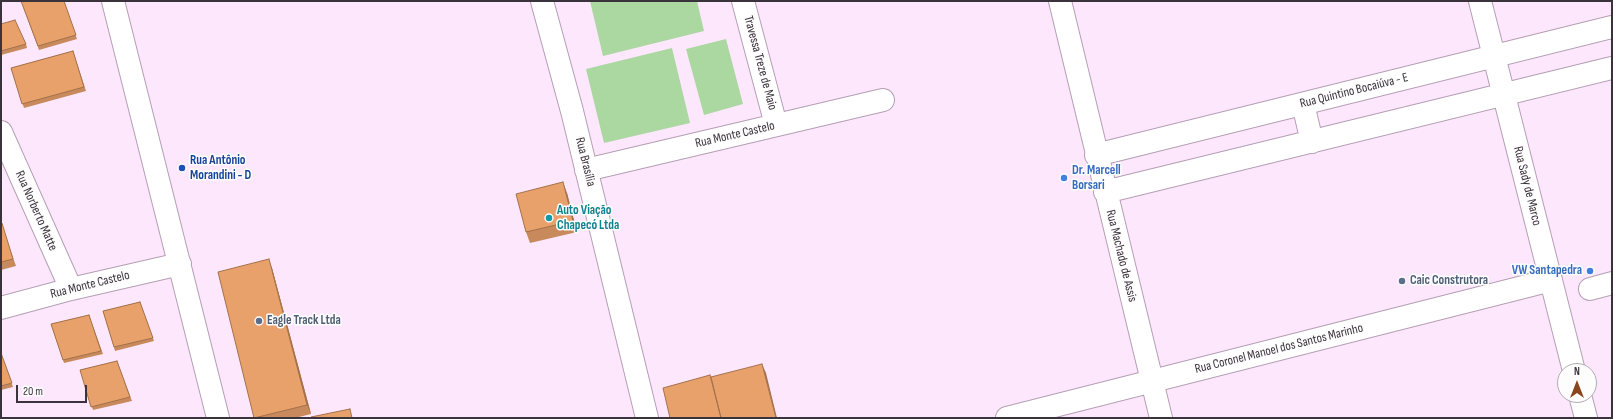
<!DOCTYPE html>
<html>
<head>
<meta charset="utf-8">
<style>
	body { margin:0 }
	#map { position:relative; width:1613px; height:419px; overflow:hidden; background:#fde7fd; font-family:"Sofia Sans Condensed",sans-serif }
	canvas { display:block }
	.frame { position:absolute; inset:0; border:2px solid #3b333b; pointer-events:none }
	.north { position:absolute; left:1557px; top:363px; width:40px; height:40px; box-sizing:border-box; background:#fdfdfd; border:1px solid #afacaf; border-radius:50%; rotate:0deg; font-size:11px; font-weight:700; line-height:16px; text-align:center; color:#3b333b }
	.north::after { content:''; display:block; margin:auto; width:14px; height:18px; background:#8a451d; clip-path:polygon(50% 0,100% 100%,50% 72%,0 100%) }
	.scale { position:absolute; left:16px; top:385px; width:71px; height:18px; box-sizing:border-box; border:2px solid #3b333b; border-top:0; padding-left:5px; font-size:12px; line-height:14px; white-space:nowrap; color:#3b333b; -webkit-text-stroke:3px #fdfdfd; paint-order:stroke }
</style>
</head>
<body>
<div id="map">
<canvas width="1613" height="419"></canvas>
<div class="frame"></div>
<div class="north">N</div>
<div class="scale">20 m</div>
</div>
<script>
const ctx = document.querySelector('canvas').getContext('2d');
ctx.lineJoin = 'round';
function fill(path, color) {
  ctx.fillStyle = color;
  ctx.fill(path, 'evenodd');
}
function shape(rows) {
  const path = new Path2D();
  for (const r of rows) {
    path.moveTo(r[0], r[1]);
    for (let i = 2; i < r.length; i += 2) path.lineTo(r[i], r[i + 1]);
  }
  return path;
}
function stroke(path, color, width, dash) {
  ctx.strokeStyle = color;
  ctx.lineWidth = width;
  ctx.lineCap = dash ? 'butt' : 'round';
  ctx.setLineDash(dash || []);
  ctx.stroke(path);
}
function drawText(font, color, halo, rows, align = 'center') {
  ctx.font = font + ' "Sofia Sans Condensed",sans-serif';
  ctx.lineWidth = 3;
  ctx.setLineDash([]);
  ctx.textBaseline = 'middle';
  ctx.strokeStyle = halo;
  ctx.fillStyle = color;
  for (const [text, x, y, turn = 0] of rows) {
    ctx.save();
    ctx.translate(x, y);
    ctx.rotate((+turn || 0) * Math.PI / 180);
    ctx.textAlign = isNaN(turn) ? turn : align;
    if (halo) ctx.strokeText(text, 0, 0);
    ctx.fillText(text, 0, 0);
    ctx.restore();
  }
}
fill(shape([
	[590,1,697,1,704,31,603,56],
	[726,39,743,104,704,115,686,49],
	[672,48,690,123,604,143,586,69]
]), '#abd7a1');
const minor = shape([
	[113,1,218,418],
	[542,1,572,111,647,418],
	[743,1,776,125],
	[1060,1,1161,418],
	[1480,1,1574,371],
	[1303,104,1312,142],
	[1,132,71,289],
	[1096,155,1612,27],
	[586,170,883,100],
	[1105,192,1612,68],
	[1590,289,1612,283],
	[1,308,71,289,180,264],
	[1580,395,1586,418],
	[1007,418,1551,280]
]);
stroke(minor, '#b49fb4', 24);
stroke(minor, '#fff', 22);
fill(shape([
	[21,1,64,1,77,39,39,50],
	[1,24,26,44,27,48,1,55],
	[73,51,86,91,24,108,11,68],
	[567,193,577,232,530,243,526,232],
	[1,223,16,266,1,270],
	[272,268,311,414,295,418,254,418],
	[140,302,154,341,115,351,103,311],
	[89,315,103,354,64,363,51,324],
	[1,353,13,387,1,390],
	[117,361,132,401,93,410,80,370]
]), '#c88a5c');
fill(shape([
	[563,182,567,193,577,232,573,221],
	[269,259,272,268,311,414,307,405],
	[762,364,766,373,777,418,776,418]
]), '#a3714b');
const building = shape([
	[21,1,64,1,76,35,38,46,21,1],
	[15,20,26,44,1,51,1,24,15,20],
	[73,51,84,87,22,104,11,68,73,51],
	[563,182,573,221,526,232,516,194,563,182],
	[1,223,2,223,13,259,1,262,1,223],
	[269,259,307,405,254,418,218,272,269,259],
	[140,302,153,338,114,347,103,311,140,302],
	[89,315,101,351,63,360,51,324,89,315],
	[1,353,12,383,1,386,1,353],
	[117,361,130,397,91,407,80,370,117,361],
	[762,364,776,418,721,418,711,377,762,364],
	[710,375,721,418,670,418,663,388,710,375],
	[350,409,352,418,311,418,311,417,350,409]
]);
fill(building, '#e9a16b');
stroke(building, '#a3714b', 1);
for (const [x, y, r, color] of [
	[182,168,4,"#1a4fb4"],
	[1064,178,4,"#3f7fe0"],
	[549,218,4,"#0f9aa8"],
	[1590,271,4,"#3f7fe0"],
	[1402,281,4,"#5c6f8a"],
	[259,321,4,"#5c6f8a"]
]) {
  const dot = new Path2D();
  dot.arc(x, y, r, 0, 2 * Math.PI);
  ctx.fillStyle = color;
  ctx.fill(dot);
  stroke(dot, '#fdfdfd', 1.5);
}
drawText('13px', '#3b333b', '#fdfdfd', [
	["Travessa Treze de Maio",760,63,75],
	["Rua Quintino Bocaiúva - E",1354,91,-14],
	["Rua Monte Castelo",735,135,-13],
	["Rua Brasília",585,162,76],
	["Rua Sady de Marco",1527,186,76],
	["Rua Norberto Matte",36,211,66],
	["Rua Machado de Assis",1121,256,76],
	["Rua Monte Castelo",90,285,-14],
	["Rua Coronel Manoel dos Santos Marinho",1279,349,-14]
]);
drawText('bold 13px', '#164399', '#fdfdfd', [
	["Rua Antônio",190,161],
	["Morandini - D",190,176]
], 'left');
drawText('bold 13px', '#366cbe', '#fdfdfd', [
	["Dr. Marcell",1072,171],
	["Borsari",1072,186],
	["VW Santapedra",1582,271,"right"]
], 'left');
drawText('bold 13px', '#0d838f', '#fdfdfd', [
	["Auto Viação",557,211],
	["Chapecó Ltda",557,226]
], 'left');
drawText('bold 13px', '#4e5e75', '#fdfdfd', [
	["Caic Construtora",1410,281],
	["Eagle Track Ltda",267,321]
], 'left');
</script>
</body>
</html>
